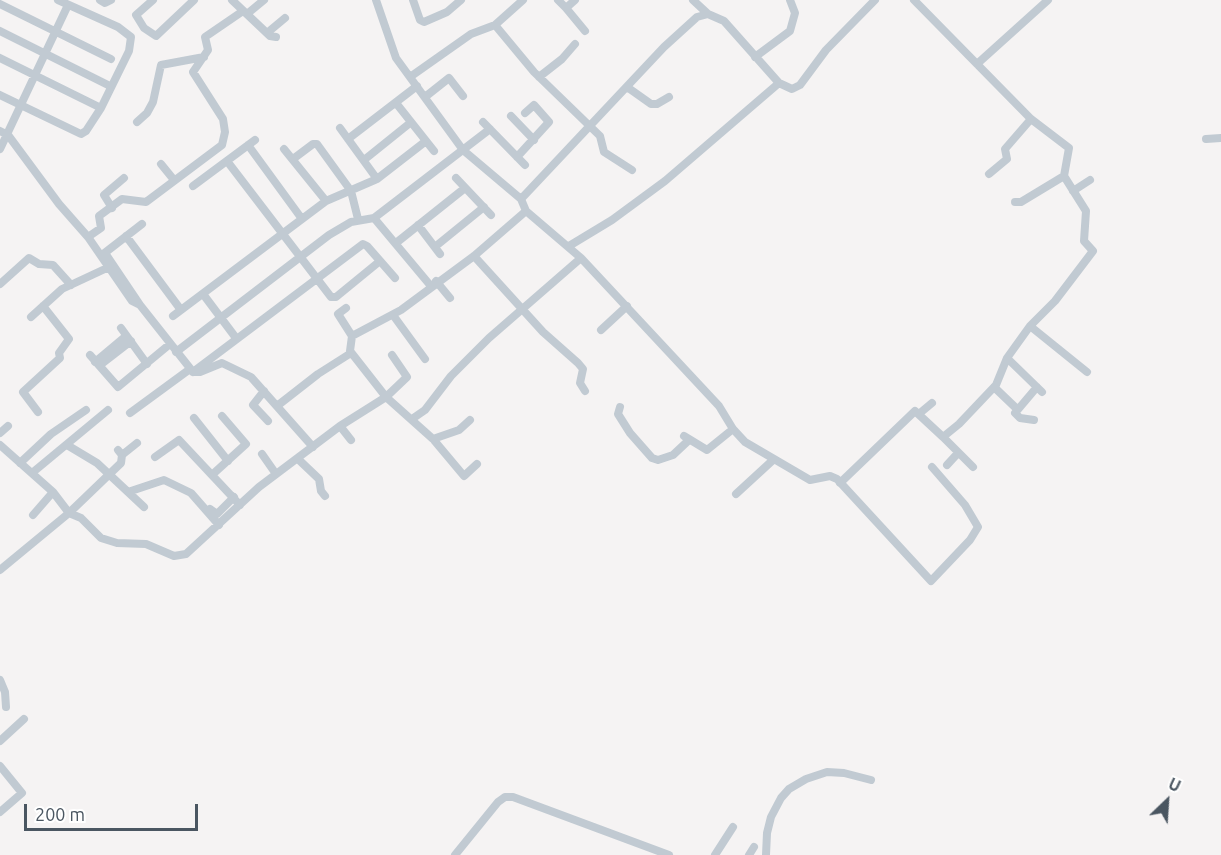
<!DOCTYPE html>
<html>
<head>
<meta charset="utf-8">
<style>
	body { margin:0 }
	#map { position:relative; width:1221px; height:855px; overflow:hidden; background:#f5f3f3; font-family:Ubuntu,sans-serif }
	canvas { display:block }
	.north { position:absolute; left:1137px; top:771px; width:60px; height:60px; -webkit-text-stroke:4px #fff; paint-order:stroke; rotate:25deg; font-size:16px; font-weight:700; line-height:24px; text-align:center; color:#4a5661 }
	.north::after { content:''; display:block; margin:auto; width:21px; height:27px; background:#4a5661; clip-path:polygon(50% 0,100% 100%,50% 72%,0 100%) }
	.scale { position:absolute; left:24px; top:804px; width:174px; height:27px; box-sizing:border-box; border:3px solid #4a5661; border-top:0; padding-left:8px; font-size:18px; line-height:21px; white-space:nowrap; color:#4a5661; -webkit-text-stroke:4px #fff; paint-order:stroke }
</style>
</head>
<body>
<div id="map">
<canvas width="1221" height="855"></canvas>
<div class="north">U</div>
<div class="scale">200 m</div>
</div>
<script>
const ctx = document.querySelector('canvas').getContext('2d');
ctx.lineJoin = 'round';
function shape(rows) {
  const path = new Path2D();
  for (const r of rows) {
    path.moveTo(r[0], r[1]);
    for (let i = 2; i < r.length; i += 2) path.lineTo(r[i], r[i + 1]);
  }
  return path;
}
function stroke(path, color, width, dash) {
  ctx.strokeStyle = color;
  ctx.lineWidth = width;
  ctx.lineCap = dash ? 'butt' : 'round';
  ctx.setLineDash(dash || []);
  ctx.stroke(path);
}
stroke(shape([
	[100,0,105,3,111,0],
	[153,0,136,15,144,28,156,36,194,0],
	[232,0,270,36,276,37],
	[376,0,396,58,463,150,521,199,526,211,581,258,719,406,733,429,745,442,810,480,830,476,837,479,931,581,970,540,978,527,965,505,932,467],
	[413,0,420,20,424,22,447,12,461,0],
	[558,0,566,8,575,0],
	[693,0,708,14],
	[0,4,111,59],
	[566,8,585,31],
	[247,14,264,0],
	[495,25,534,72,600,136,604,152,632,170],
	[0,31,110,86],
	[267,33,285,18],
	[755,57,790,31,795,13,790,0],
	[0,58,101,108],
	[977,64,1048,0],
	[410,77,471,34,495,25,523,0],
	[539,77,562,59,575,44],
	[627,87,651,104,657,104,669,97],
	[0,95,81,134,86,131,101,108,129,51,131,37,118,27,58,0],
	[425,97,449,78,463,96],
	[396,103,434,151],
	[511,116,534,140],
	[137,122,147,113,153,102,161,65,204,57],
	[483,122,525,165],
	[0,131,8,135,59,204,88,237,132,301,140,305],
	[348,139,417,86],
	[1206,139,1221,138],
	[248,145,302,219],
	[0,149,68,5],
	[284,149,326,201],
	[517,157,549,122,534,105,525,113],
	[293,159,313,144,317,144,351,191,358,219],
	[364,160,410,123],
	[227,161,331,297,336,297,380,261],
	[161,164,174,180],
	[989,174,1007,159,1005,149,1031,119],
	[456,178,491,215],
	[377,179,426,141],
	[193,186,255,140],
	[1073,191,1090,180],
	[521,199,664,47,697,17,708,14,724,21,779,83,792,89,800,85,826,50,875,0],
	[1015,202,1021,202,1064,176],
	[112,208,104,195,124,178],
	[374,218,430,285],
	[418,225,440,254],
	[126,236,181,310],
	[88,237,101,228,99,216,122,199,146,202,222,145,225,132,223,119,193,72,208,50,205,37,243,11],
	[396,243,465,188],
	[436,246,484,207],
	[569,246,612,220,665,181,779,83],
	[105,253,140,305,193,372],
	[102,255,142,224],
	[474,256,543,332,578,363,583,369,580,383,585,391],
	[436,281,450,298],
	[0,284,29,258,39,264,53,265,71,285],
	[203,294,236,338],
	[346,308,338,314,352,336],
	[393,315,425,359],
	[173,316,326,201,377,179,340,128],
	[31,317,62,289,107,268],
	[1030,326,1087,372],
	[121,328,147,364],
	[601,330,627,306],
	[176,352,329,235,351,222,374,218,490,129],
	[90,355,118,387,170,344],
	[392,355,407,377,386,397,433,439,464,476,477,464],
	[1007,358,1042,392],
	[95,362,126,336],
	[100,365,131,341],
	[193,372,363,244,367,246,395,278],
	[193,372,200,372,222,363,251,377,313,447],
	[994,387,1017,409],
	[264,391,253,405,268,421],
	[277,406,318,374,351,353],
	[620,407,618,414,630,433,652,458,658,460,673,455,689,440],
	[38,412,23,392,60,358,59,353,69,339,43,306],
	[130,413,190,369],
	[920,413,932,403],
	[194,418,228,461],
	[412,419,425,410,451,376,489,338,581,258],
	[1034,420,1020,418,1015,413,1037,387],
	[340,426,351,440],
	[0,433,8,426],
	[684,436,707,450,733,429],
	[943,437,973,467],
	[433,439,459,430,470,420],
	[0,445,53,492,69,513,81,518,101,538,117,543,146,544,174,556,186,554,259,487,340,426,386,397,350,351,352,336,401,310,474,256,526,211],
	[67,445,97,463,144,507],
	[262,454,276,474],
	[122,455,137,443],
	[155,457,179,440,240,505],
	[298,459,319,479,321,491,325,496],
	[20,463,51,434,86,410],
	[947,465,958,453],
	[32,473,108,410],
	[213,474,246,444,222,416],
	[840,483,915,411,943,437,959,424,996,385,1007,358,1030,326,1055,301,1093,251,1084,241,1086,211,1064,176,1069,148,1031,119,914,0],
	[128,492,164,480,191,493,219,525],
	[736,494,773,460],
	[210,509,217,514,234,497],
	[33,515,53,492],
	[0,570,69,513,121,463,122,455,118,450],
	[0,680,5,692,6,707],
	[0,741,24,719],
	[0,766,22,793,0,812],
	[455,855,498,802,505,797,513,797,669,855],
	[715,855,733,827],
	[749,855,754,847],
	[766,855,767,833,771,817,781,798,789,789,806,779,827,772,844,773,871,780]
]), '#c1cad2', 8);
</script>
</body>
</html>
